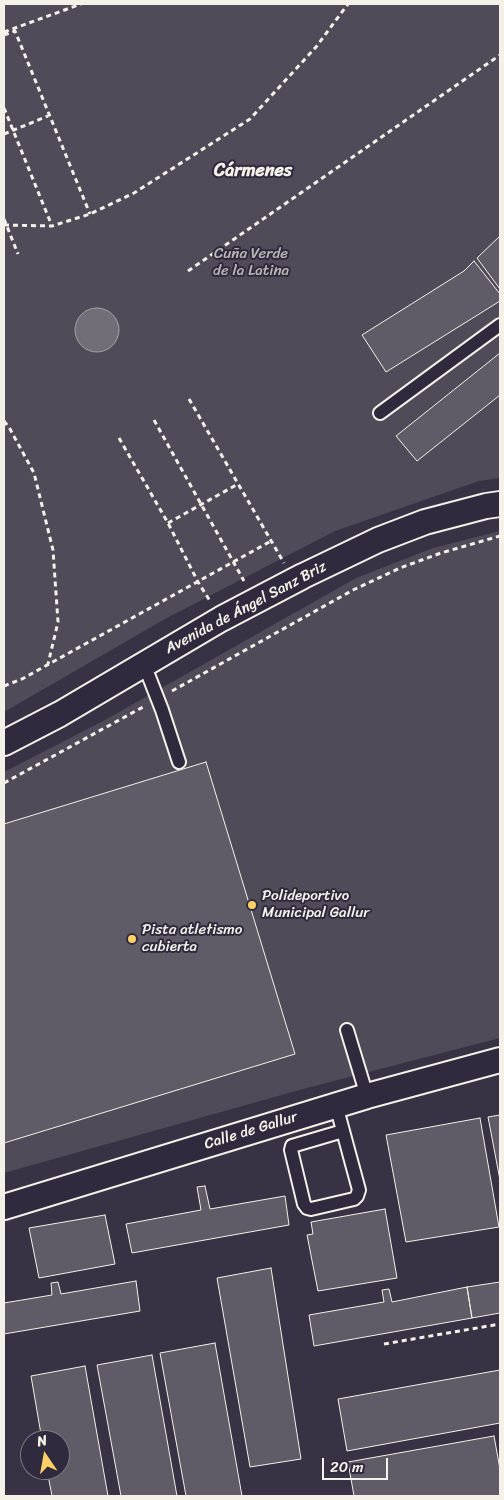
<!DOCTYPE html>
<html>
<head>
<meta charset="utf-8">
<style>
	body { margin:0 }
	#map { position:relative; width:504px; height:1500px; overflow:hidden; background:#373244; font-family:Sriracha,sans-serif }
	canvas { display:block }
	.frame { position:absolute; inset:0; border:5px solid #f4f1e8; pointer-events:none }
	.north { position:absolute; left:20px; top:1430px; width:50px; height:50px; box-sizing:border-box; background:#2f2a3d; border:1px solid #7e7a81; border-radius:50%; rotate:348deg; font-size:14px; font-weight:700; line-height:20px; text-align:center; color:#f4f1e8 }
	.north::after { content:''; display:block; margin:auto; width:18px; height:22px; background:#ffd166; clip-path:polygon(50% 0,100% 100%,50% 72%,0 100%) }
	.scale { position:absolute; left:322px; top:1458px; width:66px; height:22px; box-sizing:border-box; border:2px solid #f4f1e8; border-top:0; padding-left:6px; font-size:15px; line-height:18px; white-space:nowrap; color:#f4f1e8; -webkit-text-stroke:4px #2f2a3d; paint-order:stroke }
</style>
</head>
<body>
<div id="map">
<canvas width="504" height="1500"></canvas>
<div class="frame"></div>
<div class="north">N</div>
<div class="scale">20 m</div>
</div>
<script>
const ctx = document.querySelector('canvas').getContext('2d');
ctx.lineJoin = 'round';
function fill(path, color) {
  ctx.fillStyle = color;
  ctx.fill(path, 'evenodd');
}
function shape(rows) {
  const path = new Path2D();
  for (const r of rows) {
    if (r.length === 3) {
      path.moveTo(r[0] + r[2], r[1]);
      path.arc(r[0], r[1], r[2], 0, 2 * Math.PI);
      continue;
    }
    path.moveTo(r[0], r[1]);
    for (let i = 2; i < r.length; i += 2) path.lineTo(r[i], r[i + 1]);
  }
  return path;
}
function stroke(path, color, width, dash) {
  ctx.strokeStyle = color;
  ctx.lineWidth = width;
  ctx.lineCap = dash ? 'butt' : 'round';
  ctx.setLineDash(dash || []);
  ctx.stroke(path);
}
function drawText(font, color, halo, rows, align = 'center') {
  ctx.font = font + ' Sriracha,sans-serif';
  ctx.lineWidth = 4;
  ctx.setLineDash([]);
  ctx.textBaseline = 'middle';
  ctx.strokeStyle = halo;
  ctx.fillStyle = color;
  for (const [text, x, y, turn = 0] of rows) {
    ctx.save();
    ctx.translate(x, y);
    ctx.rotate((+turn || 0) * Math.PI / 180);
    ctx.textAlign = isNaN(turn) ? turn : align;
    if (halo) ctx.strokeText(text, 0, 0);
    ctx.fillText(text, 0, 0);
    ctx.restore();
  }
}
fill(shape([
	[4,4,500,4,500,478,479,481,335,531,165,619,4,712],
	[500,531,500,1038,303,1089,4,1173,4,772,105,720,356,578,433,548]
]), '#504b59');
const water = shape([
	[97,330,22]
]);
fill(water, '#726e77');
stroke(water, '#a6a2a4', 1);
const building = shape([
	[500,236,500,289,477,258,500,236],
	[474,261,500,294,500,301,386,372,362,335,464,271,474,261],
	[500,353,500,395,417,461,396,436,500,353],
	[206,762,295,1054,4,1143,4,824,206,762],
	[500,1115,500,1180,488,1117,500,1115],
	[480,1118,499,1227,406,1242,386,1135,480,1118],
	[205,1186,210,1209,285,1196,289,1225,132,1253,126,1224,201,1210,197,1187,205,1186],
	[385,1209,397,1278,318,1291,307,1235,313,1234,311,1222,385,1209],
	[105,1215,115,1264,39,1278,29,1228,105,1215],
	[271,1268,301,1459,250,1467,217,1278,271,1268],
	[136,1281,140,1311,4,1334,4,1303,52,1295,51,1283,58,1282,61,1294,136,1281],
	[500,1282,500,1313,472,1318,467,1287,500,1282],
	[467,1287,472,1318,314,1346,309,1315,384,1302,382,1290,389,1289,392,1302,467,1287],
	[215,1343,242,1496,186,1496,160,1353,215,1343],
	[152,1355,177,1496,121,1496,97,1365,152,1355],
	[85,1366,108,1496,52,1496,47,1470,60,1470,60,1440,42,1440,31,1376,85,1366],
	[500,1370,500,1423,347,1451,338,1399,500,1370],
	[494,1436,500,1469,500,1496,354,1496,348,1462,494,1436]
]);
fill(building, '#5f5c67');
stroke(building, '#f4f1e8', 1);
const service = shape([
	[380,413,500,325],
	[144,664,162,710,179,762],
	[347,1030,367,1096],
	[336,1105,359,1190,357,1196,354,1199,311,1209,307,1208,304,1204,291,1150,292,1146,343,1131]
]);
const minor = shape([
	[4,743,60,714,221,619,303,576,378,540,425,522,486,506,500,504],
	[4,1207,367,1096,500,1060]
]);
stroke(service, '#f4f1e8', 16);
stroke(minor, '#f4f1e8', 28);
stroke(shape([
	[4,32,81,4],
	[4,35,15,31,90,214],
	[4,108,52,226],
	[4,134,48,116],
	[4,219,18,254],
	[4,225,52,226,90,214,134,193,250,119,316,47,348,4],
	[188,271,500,55],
	[189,399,284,563],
	[154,420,244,581],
	[4,421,10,429,34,473,53,550,58,622,48,664],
	[119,438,168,523,198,582,210,601],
	[168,523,238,484],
	[4,686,22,679,271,541],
	[172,691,353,590,400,568,441,553,500,536],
	[4,783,143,707],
	[384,1344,500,1324]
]), '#f4f1e8', 3, [5, 4]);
stroke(service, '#2f2a3d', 12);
stroke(minor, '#2f2a3d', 24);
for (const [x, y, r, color] of [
	[252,905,5,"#ffd166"],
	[132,939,5,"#ffd166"]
]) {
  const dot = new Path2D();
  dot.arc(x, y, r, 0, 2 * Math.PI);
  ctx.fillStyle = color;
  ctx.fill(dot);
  stroke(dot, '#2f2a3d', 2);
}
drawText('15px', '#bbb7b6', '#2f2a3d', [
	["Cuña Verde",251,254],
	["de la Latina",251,271]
]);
drawText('15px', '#f4f1e8', '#2f2a3d', [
	["Avenida de Ángel Sanz Briz",246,608,-28],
	["Calle de Gallur",251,1131,-17]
]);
drawText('15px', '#f4f1e8', '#2f2a3d', [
	["Polideportivo",262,896],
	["Municipal Gallur",262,913],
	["Pista atletismo",142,930],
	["cubierta",142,947]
], 'left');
drawText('bold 18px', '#f4f1e8', '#2f2a3d', [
	["Cármenes",253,171]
]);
</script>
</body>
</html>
